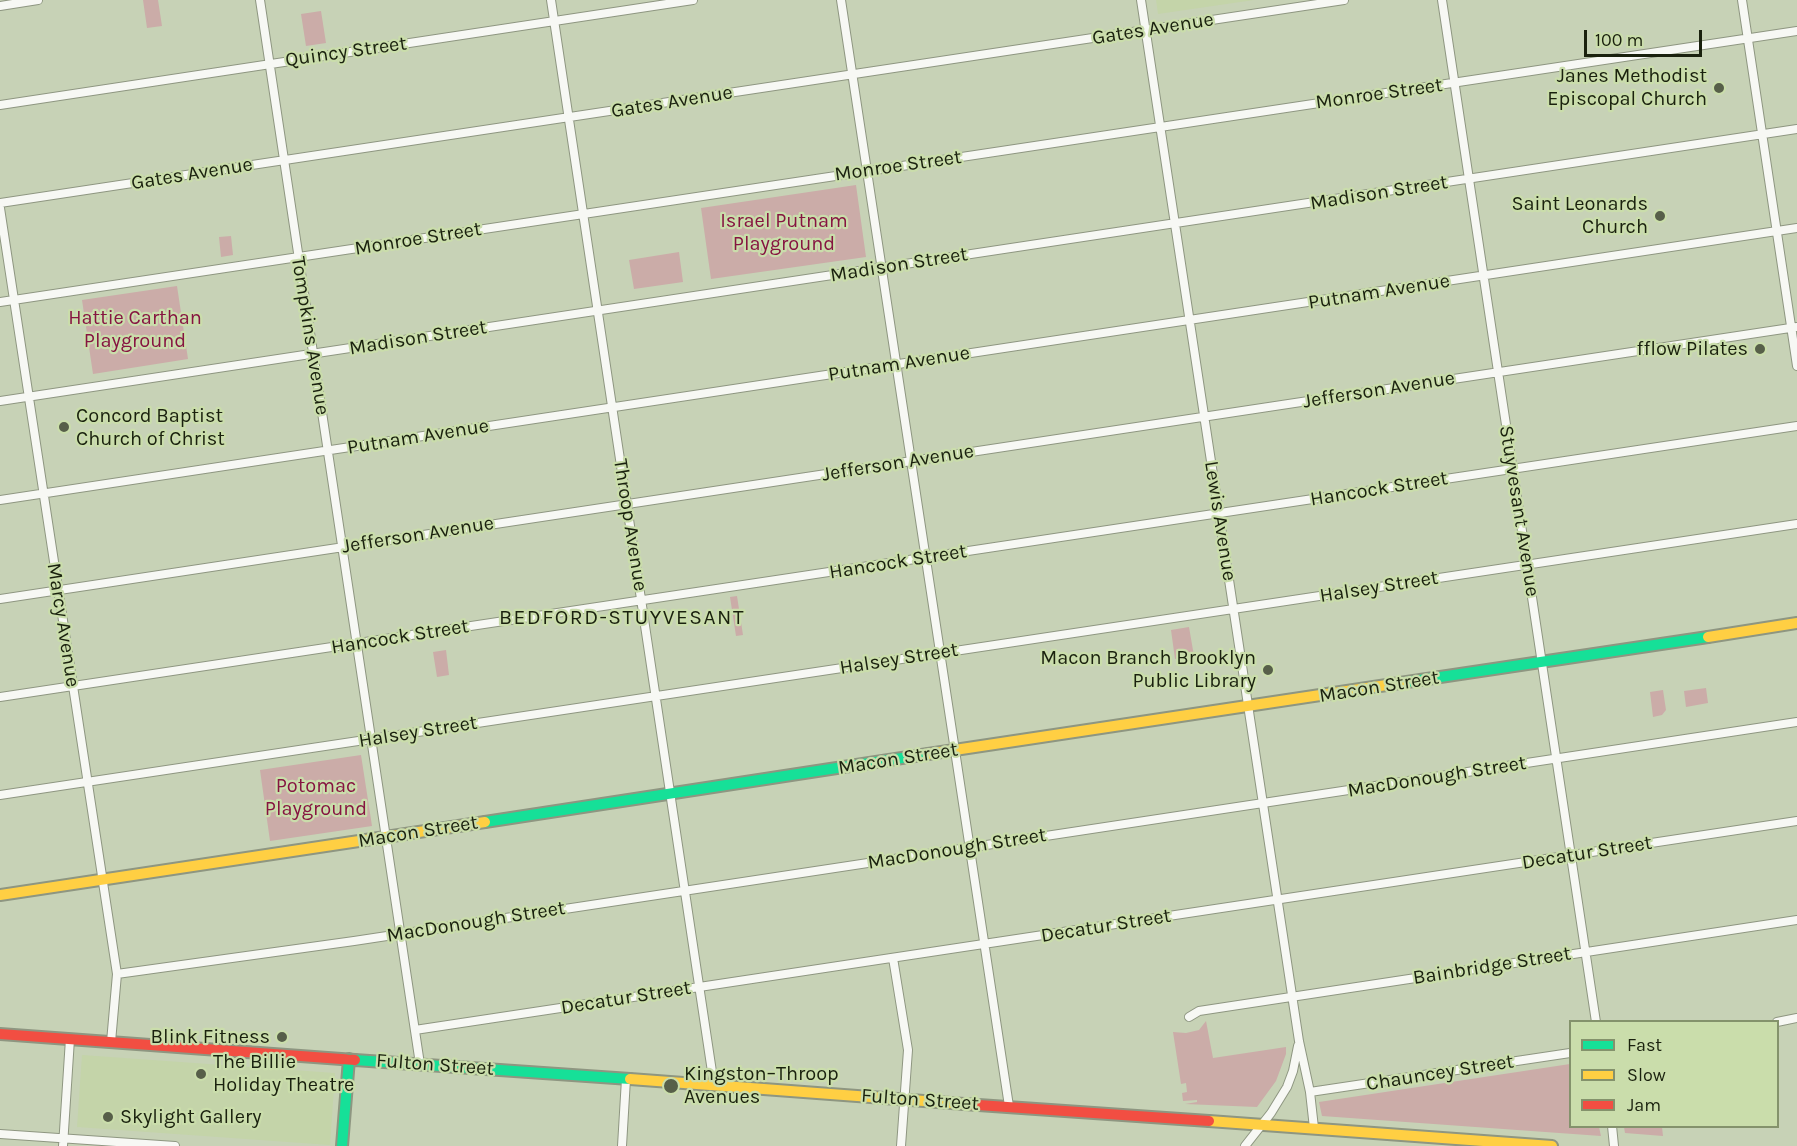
<!DOCTYPE html>
<html>
<head>
<meta charset="utf-8">
<style>
	body { margin:0 }
	#map { position:relative; width:1797px; height:1146px; overflow:hidden; background:#c7d2b6; font-family:Karla,sans-serif }
	canvas { display:block }
	.legend { position:absolute; left:1569px; top:1020px; width:210px; height:108px; box-sizing:border-box; background:#caddab; border:2px solid #84926c; margin:0; padding:8px 10px; list-style:none; font-size:18px; color:#1a210e }
	.legend li { display:flex; align-items:center; gap:12px; height:30px }
	.legend b { width:30px; border:2px solid #84926c }
	.scale { position:absolute; left:1584px; top:30px; width:118px; height:27px; box-sizing:border-box; border:3px solid #1a210e; border-top:0; padding-left:8px; font-size:18px; line-height:21px; white-space:nowrap; color:#1a210e; -webkit-text-stroke:4px #caddab; paint-order:stroke }
</style>
</head>
<body>
<div id="map">
<canvas width="1797" height="1146"></canvas>
<ul class="legend">
<li><b style="height:8px;background:#16e098"></b>Fast</li>
<li><b style="height:8px;background:#ffcf43"></b>Slow</li>
<li><b style="height:8px;background:#f24e42"></b>Jam</li>
</ul>
<div class="scale">100 m</div>
</div>
<script>
const ctx = document.querySelector('canvas').getContext('2d');
ctx.lineJoin = 'round';
function fill(path, color) {
  ctx.fillStyle = color;
  ctx.fill(path, 'evenodd');
}
function shape(rows) {
  const path = new Path2D();
  for (const r of rows) {
    path.moveTo(r[0], r[1]);
    for (let i = 2; i < r.length; i += 2) path.lineTo(r[i], r[i + 1]);
  }
  return path;
}
function stroke(path, color, width, dash) {
  ctx.strokeStyle = color;
  ctx.lineWidth = width;
  ctx.lineCap = dash ? 'butt' : 'round';
  ctx.setLineDash(dash || []);
  ctx.stroke(path);
}
function drawText(font, color, halo, rows, align = 'center') {
  ctx.font = font + ' Karla,sans-serif';
  ctx.lineWidth = 4.5;
  ctx.setLineDash([]);
  ctx.textBaseline = 'middle';
  ctx.strokeStyle = halo;
  ctx.fillStyle = color;
  for (const [text, x, y, turn = 0] of rows) {
    ctx.save();
    ctx.translate(x, y);
    ctx.rotate((+turn || 0) * Math.PI / 180);
    ctx.textAlign = isNaN(turn) ? turn : align;
    if (halo) ctx.strokeText(text, 0, 0);
    ctx.fillText(text, 0, 0);
    ctx.restore();
  }
}
fill(shape([
	[1156,0,1254,0,1158,14],
	[82,1055,335,1073,330,1145,77,1127]
]), '#c4d4a9');
fill(shape([
	[143,0,158,0,162,26,147,28],
	[321,11,326,43,306,46,301,14],
	[856,185,866,257,711,279,701,208],
	[231,236,233,255,221,257,219,237],
	[679,252,683,282,634,289,629,260],
	[177,286,188,359,93,374,82,300],
	[737,596,743,635,736,636,730,597],
	[1189,627,1194,656,1175,659,1171,630],
	[446,650,449,675,437,677,433,652],
	[1706,688,1708,703,1686,707,1684,691],
	[1663,690,1666,710,1662,715,1653,717,1650,692],
	[361,755,372,826,270,841,260,770],
	[1206,1021,1213,1058,1286,1047,1286,1054,1276,1081,1257,1107,1185,1104,1197,1102,1197,1100,1183,1101,1182,1093,1187,1092,1186,1083,1181,1084,1173,1032,1186,1033,1199,1030],
	[1570,1064,1570,1126,1599,1127,1601,1136,1322,1116,1319,1102],
	[1624,1127,1662,1127,1663,1136,1625,1133]
]), '#cbaca8');
const street = shape([
	[260,0,420,1064],
	[551,0,714,1085],
	[841,0,1009,1106],
	[1141,0,1299,1041,1310,1092,1314,1128],
	[1442,0,1596,1022],
	[1742,0,1797,366],
	[0,6,38,0],
	[0,105,693,0],
	[0,203,1344,0],
	[0,208,117,974,111,1042],
	[0,302,1797,31],
	[0,401,1797,129],
	[0,500,1797,228],
	[0,599,1797,327],
	[0,697,1797,426],
	[0,795,1797,524],
	[893,958,908,1050,901,1146],
	[117,974,354,941,1797,722],
	[1189,1017,1199,1011,1797,920],
	[1777,1022,1797,1018],
	[415,1030,1797,821],
	[1310,1092,1570,1053],
	[1612,1126,1614,1146],
	[0,1134,175,1146],
	[63,1146,70,1039],
	[622,1146,626,1079],
	[1245,1146,1271,1113,1287,1087,1293,1071,1298,1046]
]);
const fast = shape([
	[1400,683,1708,637],
	[485,822,928,754],
	[355,1060,630,1079],
	[342,1146,349,1059]
]);
const slow = shape([
	[1708,637,1797,623],
	[928,754,1400,683],
	[0,895,485,822],
	[630,1079,964,1104],
	[1209,1121,1552,1146]
]);
const jam = shape([
	[0,1034,355,1060],
	[964,1104,1209,1121]
]);
stroke(street, '#8e9681', 10);
stroke(fast, '#8e9681', 14);
stroke(slow, '#8e9681', 14);
stroke(jam, '#8e9681', 14);
stroke(street, '#f7f8f4', 8);
stroke(fast, '#16e098', 10);
stroke(slow, '#ffcf43', 10);
stroke(jam, '#f24e42', 10);
for (const [x, y, r, color] of [
	[1719,88,6,"#575f49"],
	[1660,216,6,"#575f49"],
	[1760,349,6,"#575f49"],
	[64,427,6,"#575f49"],
	[1268,670,6,"#575f49"],
	[282,1037,6,"#575f49"],
	[201,1074,6,"#575f49"],
	[671,1086,8,"#575f49"],
	[108,1117,6,"#575f49"]
]) {
  const dot = new Path2D();
  dot.arc(x, y, r, 0, 2 * Math.PI);
  ctx.fillStyle = color;
  ctx.fill(dot);
  stroke(dot, '#caddab', 2);
}
drawText('20px', '#1a210e', '#caddab', [
	["Gates Avenue",1153,29,-9],
	["Quincy Street",346,52,-8],
	["Monroe Street",1379,94,-8],
	["Gates Avenue",672,102,-9],
	["Monroe Street",898,166,-8],
	["Gates Avenue",192,174,-9],
	["Madison Street",1379,193,-9],
	["Monroe Street",418,239,-9],
	["Madison Street",899,265,-9],
	["Putnam Avenue",1379,292,-9],
	["Tompkins Avenue",310,336,81],
	["Madison Street",418,338,-9],
	["Putnam Avenue",899,364,-9],
	["Jefferson Avenue",1379,390,-9],
	["Putnam Avenue",418,437,-9],
	["Jefferson Avenue",898,463,-9],
	["Hancock Street",1379,489,-9],
	["Stuyvesant Avenue",1519,511,81],
	["Lewis Avenue",1220,521,81],
	["Throop Avenue",630,525,81],
	["Jefferson Avenue",418,535,-9],
	["Hancock Street",898,562,-9],
	["Halsey Street",1379,587,-9],
	["Marcy Avenue",63,625,81],
	["Hancock Street",400,637,-9],
	["Halsey Street",899,659,-9],
	["Macon Street",1379,687,-9],
	["Halsey Street",418,732,-9],
	["Macon Street",898,759,-9],
	["MacDonough Street",1437,777,-9],
	["Macon Street",418,832,-9],
	["MacDonough Street",957,849,-9],
	["Decatur Street",1587,853,-9],
	["MacDonough Street",476,922,-9],
	["Decatur Street",1106,926,-9],
	["Bainbridge Street",1492,966,-9],
	["Decatur Street",626,998,-9],
	["Fulton Street",435,1065,4],
	["Chauncey Street",1440,1073,-9],
	["Fulton Street",920,1100,4]
]);
drawText('20px', '#1a210e', '#caddab', [
	["Janes Methodist",1707,76],
	["Episcopal Church",1707,99],
	["Saint Leonards",1648,204],
	["Church",1648,227],
	["fflow Pilates",1748,349],
	["Concord Baptist",76,416,"left"],
	["Church of Christ",76,439,"left"],
	["Macon Branch Brooklyn",1256,658],
	["Public Library",1256,681],
	["Blink Fitness",270,1037],
	["The Billie",213,1062,"left"],
	["Holiday Theatre",213,1085,"left"],
	["Kingston–Throop",684,1074,"left"],
	["Avenues",684,1097,"left"],
	["Skylight Gallery",120,1117,"left"]
], 'right');
drawText('20px', '#861441', '#caddab', [
	["Israel Putnam",784,221],
	["Playground",784,244],
	["Hattie Carthan",135,318],
	["Playground",135,341],
	["Potomac",316,786],
	["Playground",316,809]
]);
ctx.letterSpacing = '1.5px';
drawText('21px', '#1a210e', '#caddab', [
	["BEDFORD-STUYVESANT",622,618]
]);
ctx.letterSpacing = '0px';
</script>
</body>
</html>
